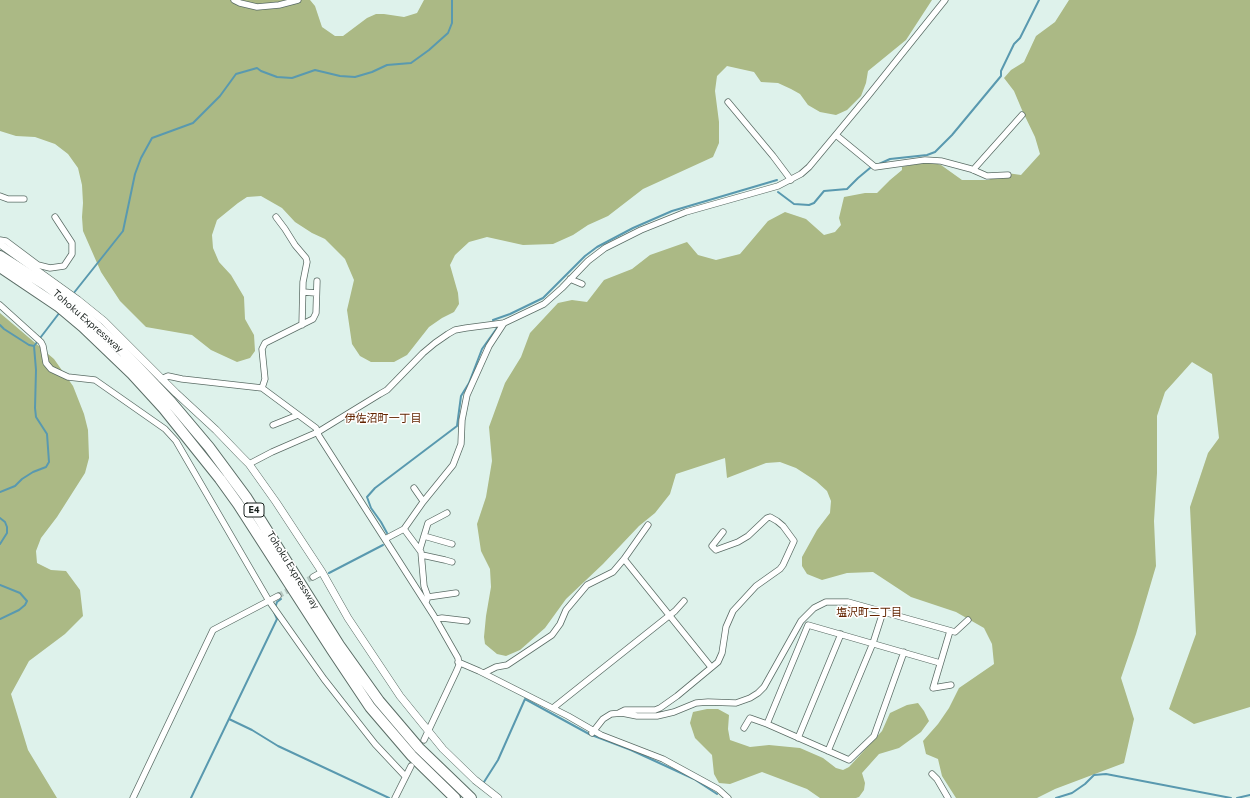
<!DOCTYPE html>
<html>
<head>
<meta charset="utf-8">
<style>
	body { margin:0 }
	canvas { display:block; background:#def2eb }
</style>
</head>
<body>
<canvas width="1250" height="798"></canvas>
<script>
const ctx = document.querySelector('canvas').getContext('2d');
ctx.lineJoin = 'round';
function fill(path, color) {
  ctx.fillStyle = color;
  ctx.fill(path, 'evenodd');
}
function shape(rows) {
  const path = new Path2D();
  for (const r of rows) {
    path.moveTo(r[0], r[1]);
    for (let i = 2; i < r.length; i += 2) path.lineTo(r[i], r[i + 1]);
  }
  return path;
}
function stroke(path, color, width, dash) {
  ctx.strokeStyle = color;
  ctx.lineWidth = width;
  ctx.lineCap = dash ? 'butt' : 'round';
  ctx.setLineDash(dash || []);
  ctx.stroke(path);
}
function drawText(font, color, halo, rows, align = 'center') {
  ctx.font = font + ' Commissioner,"Noto Sans JP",sans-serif';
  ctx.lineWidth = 3;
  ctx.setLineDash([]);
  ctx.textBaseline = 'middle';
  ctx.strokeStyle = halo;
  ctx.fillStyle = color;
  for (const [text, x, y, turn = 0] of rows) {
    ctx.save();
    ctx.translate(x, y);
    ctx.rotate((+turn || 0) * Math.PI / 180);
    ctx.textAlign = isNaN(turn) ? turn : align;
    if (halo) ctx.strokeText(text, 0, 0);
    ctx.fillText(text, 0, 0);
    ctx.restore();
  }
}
fill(shape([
	[0,0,310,0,315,6,322,27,335,36,343,36,367,18,376,14,384,14,404,17,417,13,424,0,932,0,906,40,868,71,866,83,861,96,847,110,836,115,820,112,808,105,800,94,791,89,778,83,761,82,754,72,727,66,717,76,715,91,719,122,719,143,713,157,643,189,608,216,588,225,573,235,553,244,523,245,487,237,469,242,455,255,450,265,458,293,459,304,454,312,442,318,429,327,407,355,394,362,371,362,360,356,352,344,347,310,354,280,345,259,325,239,312,233,295,222,282,208,261,196,247,197,238,203,217,220,212,235,213,248,219,262,231,275,244,297,245,319,254,335,255,351,250,358,237,362,211,350,192,335,146,327,120,301,101,272,83,231,82,217,83,203,82,185,78,168,68,154,55,144,35,137,16,136,0,131],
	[1069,0,1250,0,1250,707,1194,724,1169,709,1196,634,1190,507,1208,453,1219,438,1212,374,1192,362,1165,392,1157,416,1157,473,1154,521,1156,566,1136,634,1121,678,1134,719,1124,763,1055,789,1037,798,956,798,942,776,938,759,926,754,923,741,938,724,949,708,959,688,994,664,992,644,984,628,956,612,911,597,873,572,847,573,822,580,807,574,802,566,802,557,817,530,830,513,831,501,827,491,816,481,796,468,780,462,766,463,727,478,725,458,676,474,670,494,655,513,639,526,603,564,566,599,545,628,520,650,506,656,497,654,485,644,484,637,486,616,491,587,490,569,481,551,477,524,486,497,492,461,489,427,505,383,521,357,530,333,558,303,572,300,587,302,604,280,632,269,650,255,687,242,698,255,716,260,740,254,768,221,785,212,806,219,824,235,835,232,841,225,839,218,844,197,865,193,877,193,890,180,902,170,902,167,928,161,941,165,962,180,988,180,1007,173,1021,175,1040,154,1035,137,1022,110,1014,91,1004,78,1011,70,1024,62,1036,36,1055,22],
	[0,313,54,359,73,386,84,414,88,430,89,458,85,473,57,517,41,538,36,551,37,563,51,570,66,571,80,590,83,616,65,634,29,661,11,694,28,750,57,798,0,798],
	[918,703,924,711,929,721,921,732,899,748,879,754,862,773,865,783,864,790,859,797,856,798,820,798,807,789,762,772,730,784,719,783,714,774,712,755,695,738,690,723,693,712,707,709,718,709,729,715,728,729,730,740,750,747,769,745,800,748,823,758,836,768,843,770,849,767,882,731,890,713,907,705]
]), '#abb985');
stroke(shape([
	[879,164,890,159,927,155,935,152,952,135,1001,76,1001,71,1014,44,1020,38,1039,0],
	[778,192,794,204,809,205,814,203,824,191,847,189,858,178,870,168],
	[73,294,123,231,135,174,141,158,152,138,193,123,220,96,236,74,257,68,261,71,277,77,292,78,315,70,340,76,355,77,372,72,387,65,411,63,429,50,448,33,452,23,452,0],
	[494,322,493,320,510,314,543,298,585,256,597,247,633,228,672,211,777,180],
	[0,325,4,329,29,345,34,346],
	[0,492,15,486,22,479,33,472,46,467,49,462,47,434,36,417,35,408,36,370,34,346,60,312],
	[0,518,5,522,7,527,7,533,0,544],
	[387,533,381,522,371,508,367,497,375,488,457,426,461,396,469,383,482,349,497,328],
	[329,573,383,545],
	[0,585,20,593,27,601,25,605,19,610,0,619],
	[275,608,277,602,281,599],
	[229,719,252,730,278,746,389,798],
	[484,782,498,760,525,699,589,734,631,750,694,779,717,794],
	[191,798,277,619,274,612],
	[1056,798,1072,793,1085,784,1094,775,1106,774,1231,798],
	[1237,798,1250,795]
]), '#5999af', 2);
stroke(shape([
	[278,596,313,577]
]), '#b7c8c2', 5.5, [5.5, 3]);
const minor = shape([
	[234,0,240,3,257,7,279,5,298,0],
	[728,102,773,156,791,180],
	[836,135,875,167,925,160,941,161,971,169,987,176,1008,175],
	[973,170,1022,115],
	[0,196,8,199,24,199],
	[276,217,285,229,295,245,306,258,307,262,303,282,302,325],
	[0,240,6,241,38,265,50,268,64,266,72,254,72,243,55,217],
	[570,279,582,284],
	[303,292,316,293],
	[0,305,41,342,43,346,46,363,51,369,68,377,95,380,165,429,176,441,269,601,324,679,375,744,405,776],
	[161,379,168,376,182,379,262,388,316,428,319,436,434,616,458,658,459,665,457,670,424,740],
	[262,388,265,379,262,349,265,343,313,319,316,313,317,281],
	[273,425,298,415],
	[249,464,272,452,318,432,380,394,387,390,423,353,435,343,448,334,455,330,466,328,504,323,544,304,562,288,588,261,605,248,641,230,686,212,778,186,801,174,809,167,868,96,945,0],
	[414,488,423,501],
	[404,529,421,552,424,586,428,597,426,602],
	[424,536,452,544],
	[385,539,404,529,423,502,453,465,461,444,462,420,467,395,489,346,504,323],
	[420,549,428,523,447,513],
	[422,555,445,560,452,562],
	[624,559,711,667],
	[313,577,322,572],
	[428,597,456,593],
	[436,619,442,618,467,621],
	[950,631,933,688,951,685],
	[458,662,479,671,568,716,601,735,663,759,718,789,728,798],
	[484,673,496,667,507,665,552,635,560,624,566,610,587,585,613,572,624,559,648,525],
	[553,708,675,611,684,601],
	[619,713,625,710,655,710,660,708,677,696,718,662,722,653,726,627,733,611,756,586,780,569,783,565,794,541,783,526,777,521,770,517,767,518,748,536,738,542,716,550,712,546,723,532],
	[767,724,808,625,940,663],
	[744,728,750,718,767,724,849,760,874,736,904,652],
	[592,733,603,719,611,714,622,713,637,716,657,716,674,712,696,703,708,702,736,703,750,698,758,693,764,687,801,621,814,608,826,602,848,602,955,632,968,620],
	[798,738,841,634],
	[828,751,873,643,883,612],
	[932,774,937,779,948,798],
	[133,798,213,630,278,596],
	[395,798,411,766]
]);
const tertiary = shape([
	[0,244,78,300,104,321,176,393,216,430,241,456,249,464,276,502,322,572,348,618,400,696,443,749,475,780,498,798]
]);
const motorway = shape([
	[0,256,44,284,65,299,89,319,117,345,171,402,209,447,246,497,339,645,379,701,419,748,471,798],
	[0,267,58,306,83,327,132,374,164,409,220,479,238,504,332,650,370,707,412,756,455,798]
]);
stroke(minor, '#5b6d66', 7);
stroke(tertiary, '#5b6d66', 8);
stroke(motorway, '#5b6d66', 12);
stroke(minor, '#fff', 5.5);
stroke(tertiary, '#fff', 7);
stroke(motorway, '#fff', 10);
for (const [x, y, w] of [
	[254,510,20]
]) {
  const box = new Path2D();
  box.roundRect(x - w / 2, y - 7, w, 14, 3);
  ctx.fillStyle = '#fff';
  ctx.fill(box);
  stroke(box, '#19211e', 1);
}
drawText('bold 9px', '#19211e', null, [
	["E4",254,510]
]);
drawText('10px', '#19211e', '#fff', [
	["Tohoku Expressway",88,321,41],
	["Tohoku Expressway",293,570,58]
]);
drawText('11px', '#622400', '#fff', [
	["伊佐沼町一丁目",383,418],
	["塩沢町二丁目",869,612]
]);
</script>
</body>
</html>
